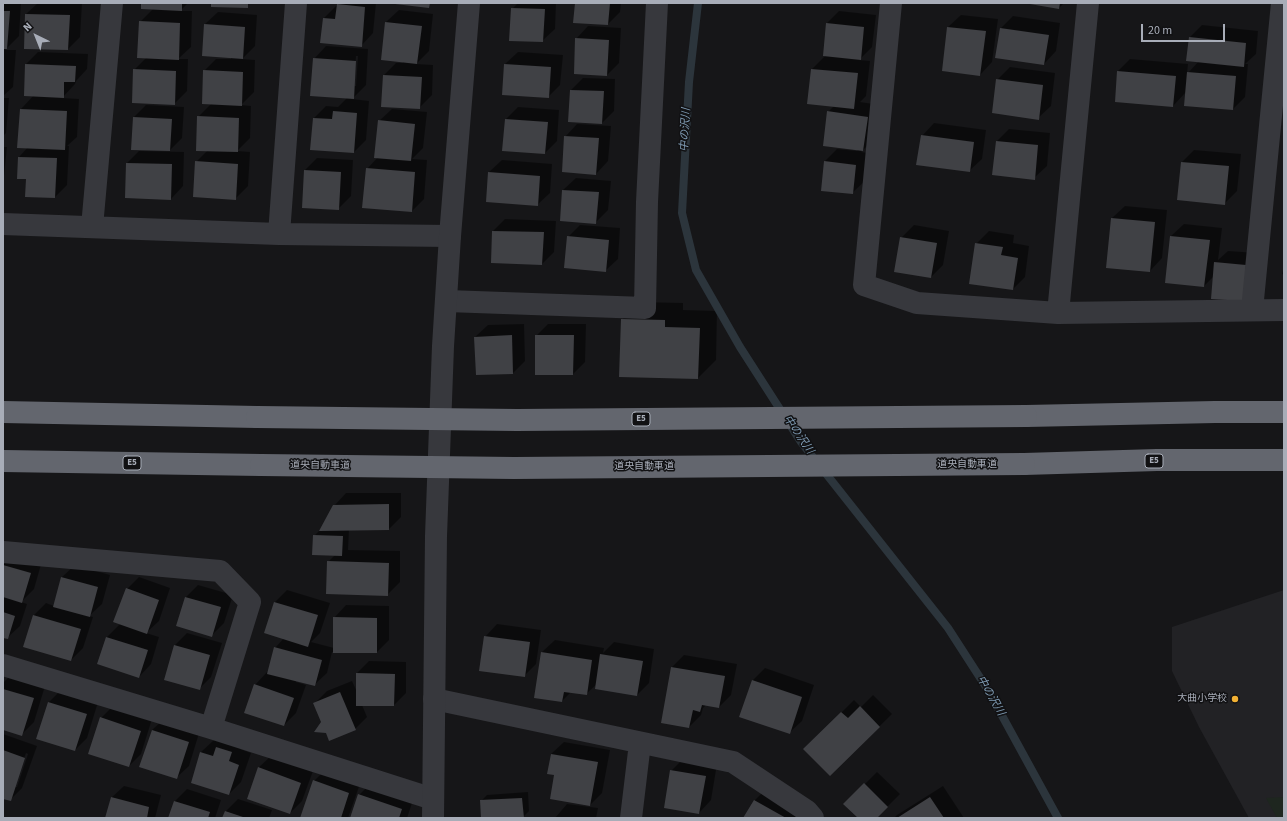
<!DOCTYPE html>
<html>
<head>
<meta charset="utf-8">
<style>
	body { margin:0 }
	#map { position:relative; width:1287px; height:821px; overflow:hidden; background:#161618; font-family:"Source Sans 3",sans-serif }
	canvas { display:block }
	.frame { position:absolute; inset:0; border:4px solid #a8adb8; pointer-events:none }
	.north { position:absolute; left:16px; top:16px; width:40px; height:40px; -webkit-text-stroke:3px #111113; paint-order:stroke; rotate:317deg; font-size:11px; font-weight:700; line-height:16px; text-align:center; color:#a8adb8 }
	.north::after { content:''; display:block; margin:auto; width:14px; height:18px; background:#a8adb8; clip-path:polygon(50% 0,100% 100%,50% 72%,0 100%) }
	.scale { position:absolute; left:1141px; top:24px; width:84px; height:18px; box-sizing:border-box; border:2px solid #a8adb8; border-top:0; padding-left:5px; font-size:12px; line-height:14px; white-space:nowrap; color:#a8adb8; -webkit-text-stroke:3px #111113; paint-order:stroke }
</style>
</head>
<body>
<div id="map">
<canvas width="1287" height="821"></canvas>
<div class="frame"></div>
<div class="north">N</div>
<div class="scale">20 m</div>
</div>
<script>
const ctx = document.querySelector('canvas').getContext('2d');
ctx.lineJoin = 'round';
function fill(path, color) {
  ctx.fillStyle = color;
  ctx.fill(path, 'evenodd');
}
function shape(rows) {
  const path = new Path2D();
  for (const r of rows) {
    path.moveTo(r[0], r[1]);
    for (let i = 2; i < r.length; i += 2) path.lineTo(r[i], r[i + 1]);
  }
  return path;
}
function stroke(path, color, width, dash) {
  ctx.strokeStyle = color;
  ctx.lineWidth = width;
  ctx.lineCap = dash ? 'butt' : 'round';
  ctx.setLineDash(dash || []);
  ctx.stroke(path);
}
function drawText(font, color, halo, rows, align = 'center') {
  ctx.font = font + ' "Source Sans 3","Noto Sans JP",sans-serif';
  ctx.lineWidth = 3;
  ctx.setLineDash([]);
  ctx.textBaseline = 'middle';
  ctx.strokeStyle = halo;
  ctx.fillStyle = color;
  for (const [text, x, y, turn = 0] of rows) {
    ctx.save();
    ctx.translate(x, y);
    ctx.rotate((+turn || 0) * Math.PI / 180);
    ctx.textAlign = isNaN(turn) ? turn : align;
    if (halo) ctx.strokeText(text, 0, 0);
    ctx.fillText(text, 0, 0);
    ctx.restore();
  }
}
fill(shape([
	[1284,590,1284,818,1249,818,1199,727,1172,671,1172,627]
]), '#222225');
fill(shape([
	[1284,797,1284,818,1277,818,1266,798]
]), '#1e261f');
fill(shape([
	[3,3,21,3,19,36,5,50,16,50,13,87,3,96],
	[38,3,82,3,80,37,68,49,26,14],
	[142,3,188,3,180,11,192,11,191,47,178,59,188,59,187,91,174,104,134,70,146,58,140,22,154,8],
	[339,3,376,3,373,33,361,46,324,18,336,6,337,6],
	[518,3,556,3,555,29,542,41,512,9],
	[576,3,621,3,620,12,608,24],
	[1025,3,1064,3,1059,8],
	[399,10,433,14,429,51,416,64,433,65,432,95,419,108,384,75,396,63,403,63,386,22],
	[839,11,876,15,872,47,859,60,870,61,866,96,860,102,880,105,875,138,861,152,868,153,865,181,852,193,825,161,837,149,857,151,858,150,828,112,834,106,808,103,812,69,826,55,827,23],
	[218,12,257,15,255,46,242,59,255,60,254,92,241,105,251,106,250,138,237,151,250,152,248,186,236,198,196,162,208,150,198,117,212,103,204,71,216,59,231,59,231,57,205,24],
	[961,15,998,19,992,62,980,75,943,71,948,27],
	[1013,16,1060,23,1056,51,1044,64,1001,28],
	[1202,25,1258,31,1256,54,1245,64,1248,64,1245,97,1233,109,1186,92,1173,106,1118,71,1130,59,1188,64,1187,74,1199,61,1190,37],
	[588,26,621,28,619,63,607,75,575,73,576,39],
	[326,46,368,49,366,85,352,99,369,101,366,140,354,152,311,149,314,118,326,106,338,107,348,97,314,59],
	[356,56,358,56,356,86,354,86],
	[38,52,88,54,87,69,76,81,75,84,62,98,79,99,77,137,67,146,69,146,67,185,55,197,27,178,18,178,19,157,28,147,18,147,21,109,34,95,26,64],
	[518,52,563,55,560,85,548,97,505,64],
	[1010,67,1055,73,1051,106,1038,118,997,80],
	[583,78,615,79,614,111,602,123,571,90],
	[3,98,9,98,6,133,3,136],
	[146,105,184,107,182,138,170,150,134,117],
	[518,107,559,110,557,141,545,153,506,119],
	[392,109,427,112,423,148,412,159,427,160,424,199,412,211,367,169,378,157,379,121],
	[934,123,986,130,982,159,969,171,922,136],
	[577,124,611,126,608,161,596,174,565,137],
	[1009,129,1050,133,1047,166,1034,178,997,141],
	[3,147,7,147,3,185],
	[1194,150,1241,154,1237,191,1225,203,1182,162],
	[139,151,184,152,183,186,171,199,127,163],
	[317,158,353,160,351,196,338,209,305,170],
	[502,160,552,164,550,193,537,205,487,201,489,172],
	[576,178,611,181,608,210,596,222,561,220,563,190],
	[1125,206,1167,210,1162,258,1150,271,1112,218],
	[505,219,556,221,554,252,542,264,493,231],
	[1184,224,1222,228,1218,260,1228,251,1257,253,1254,288,1214,276,1204,286,1166,282,1171,236],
	[580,225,620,228,618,259,605,271,568,237],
	[914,225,949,231,943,265,931,277,901,238],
	[989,231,1014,235,1013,243,1029,246,1025,277,1013,289,976,244],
	[1284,266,1284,275,1282,274],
	[639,302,683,303,683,310,717,311,716,360,698,378,622,320],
	[524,324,525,361,513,373,475,337,488,325],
	[548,324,586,324,585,362,573,374,536,336],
	[346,493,401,493,401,517,389,529,349,529,348,550,400,551,400,582,387,595,328,562,335,555,314,536,320,530,334,506],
	[3,557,42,561,34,589,21,602,27,604,20,626,7,638,3,637],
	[75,565,110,575,102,604,89,616,93,617,83,648,71,660,33,616,46,603,54,606,62,577],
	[139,577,170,588,159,621,146,633,159,637,151,664,139,677,98,664,107,637,120,624,127,589],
	[198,585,233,595,224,623,212,635,186,597],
	[287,590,330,603,320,633,311,642,334,648,334,618,346,605,389,606,389,640,377,652,332,652,327,673,314,685,296,680,296,682,306,685,296,713,284,725,255,685,267,672,268,673,275,648,284,638,275,602],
	[497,624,541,630,536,664,524,676,485,637],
	[187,633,222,643,211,677,199,689,175,645],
	[555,640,604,648,603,653,614,642,654,649,649,683,637,695,597,684,586,694,571,692,562,701,542,652],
	[684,655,737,664,731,695,719,707,706,705,703,708,701,715,689,727,672,667],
	[369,661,406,662,406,693,394,705,362,705,367,717,355,729,322,722,314,704,327,691,352,681,357,692,357,673],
	[765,668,814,685,802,721,789,733,740,716,753,680],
	[11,675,45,686,34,722,21,735,3,729,3,683],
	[61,690,98,702,87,738,75,750,48,703],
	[873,695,892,714,830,775,805,749,854,700,861,707],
	[113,706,152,719,141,754,129,766,101,718],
	[165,718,200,730,189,766,176,778,152,730],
	[3,734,37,746,22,788,10,800,3,798],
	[26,753,28,754,17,787,14,787],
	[214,740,243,740,240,749,251,753,241,782,229,794,201,752],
	[564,742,610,750,602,793,590,805,555,774,551,754],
	[271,756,313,771,302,801,290,813,258,768],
	[684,758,717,764,711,800,699,813,671,771],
	[326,769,361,781,348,818,301,818,314,781],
	[877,772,900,794,876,818,859,818,845,804],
	[371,783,414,797,407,818,351,818,359,795],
	[124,786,161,795,155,818,106,818,111,798],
	[943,786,964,818,894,818,897,815],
	[767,788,801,808,795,818,744,818,755,800],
	[187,789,221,800,215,818,169,818,175,801],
	[528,792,529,811,523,817,482,818,481,801,487,795],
	[238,799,272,810,269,818,224,818,226,811],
	[567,804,598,808,596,818,555,818]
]), '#0007');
stroke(shape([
	[698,3,689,82,682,213,696,270,740,347,801,442,948,628,988,690,1058,818]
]), '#2c353c', 8);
fill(shape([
	[141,3,182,3,182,11,141,9],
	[211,3,248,3,248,8,211,7],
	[395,3,430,3,429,8,395,4],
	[575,3,610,3,608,25,573,23],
	[1024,3,1060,3,1059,9],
	[337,4,365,7,362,47,320,43,323,18,335,19],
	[511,8,545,9,543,42,509,41],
	[3,11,10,11,7,49,3,49],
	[25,14,70,15,68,50,24,49],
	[139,21,180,23,179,60,137,58],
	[385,22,422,26,417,64,381,60],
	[826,23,864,27,861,60,823,56],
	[204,24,245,27,243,59,202,56],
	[947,27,986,31,980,76,942,71],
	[1000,28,1049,35,1044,65,995,58],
	[1189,37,1246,43,1244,67,1186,61],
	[575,38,609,40,607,76,574,74],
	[313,58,356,61,354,99,310,96],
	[25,64,76,66,75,82,64,82,64,98,24,96],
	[504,64,551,67,549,98,502,95],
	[133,69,176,71,175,105,132,103],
	[811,69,858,73,854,109,807,104],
	[203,70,243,72,242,106,202,104],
	[1117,71,1176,76,1173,107,1115,102],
	[1187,72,1236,76,1233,110,1184,106],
	[383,75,422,77,420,109,381,107],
	[996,79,1043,85,1039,120,992,113],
	[570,90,604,91,602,124,568,122],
	[20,109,67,111,65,150,17,148],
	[333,111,357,113,354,153,310,150,313,118,332,119],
	[827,111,868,117,863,151,823,146],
	[197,116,239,118,238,152,196,151],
	[133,117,172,119,170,151,131,150],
	[505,119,548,122,545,154,502,151],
	[378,120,415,124,411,161,374,158],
	[921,135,974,142,970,172,916,165],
	[564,136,599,138,596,175,562,172],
	[996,141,1038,145,1035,180,992,175],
	[18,157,57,158,55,198,25,197,26,179,17,179],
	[195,161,238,164,236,200,193,197],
	[824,161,856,165,853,194,821,191],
	[1181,162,1229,166,1225,205,1177,200],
	[126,163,172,164,171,200,125,198],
	[366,168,415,172,412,212,362,208],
	[304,170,341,172,339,210,302,208],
	[488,172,540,176,538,206,486,202],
	[562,190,599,192,596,224,560,221],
	[1111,218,1155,222,1150,272,1106,268],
	[492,231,544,232,542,265,491,263],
	[567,236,609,240,606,272,564,268],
	[1170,236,1210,240,1204,287,1165,283],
	[900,237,937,243,931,278,894,272],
	[975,243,1003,247,1001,255,1018,258,1013,290,969,284],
	[1214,262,1246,265,1243,301,1211,299],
	[621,319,665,320,665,327,700,328,698,379,619,377],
	[512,335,513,374,476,375,474,337],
	[535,335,574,335,573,375,535,375],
	[389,504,389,530,319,531,333,505],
	[313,535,343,536,342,556,312,555],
	[327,561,389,563,388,596,326,594],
	[3,565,31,573,22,603,3,597],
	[61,577,98,587,90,617,53,607],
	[126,588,159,600,147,634,113,622],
	[185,597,221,607,212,637,176,626],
	[274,602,318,615,308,647,264,633],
	[3,612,15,616,8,639,3,638],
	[33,615,81,629,71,661,23,647],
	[333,617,377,618,377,653,333,653],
	[484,636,530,642,525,677,479,671],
	[106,637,148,650,139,678,97,664],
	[174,645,210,655,200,690,164,680],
	[274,647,322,660,315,686,267,674],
	[541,652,592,660,587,695,564,692,562,702,534,698],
	[600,654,643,661,637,696,595,689],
	[671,667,725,676,719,708,702,705,700,712,693,710,689,728,661,723],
	[356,673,395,674,394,706,356,706],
	[752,680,802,697,790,734,739,717],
	[254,684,294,698,284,726,244,713],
	[3,689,34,698,22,736,3,730],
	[340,692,356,730,329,741,326,733,314,732,321,722,313,703],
	[48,702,87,714,75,751,36,739],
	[860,706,880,727,830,776,803,749,841,712,848,718],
	[100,717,141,731,129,767,88,754],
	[152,730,189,742,177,779,139,767],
	[216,747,232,752,229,761,239,765,229,795,191,783,200,752,213,756],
	[3,750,25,758,11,801,3,799],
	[551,754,598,762,590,806,550,799,554,775,547,774],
	[258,767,301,783,290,814,247,799],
	[670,770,706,776,699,814,664,808],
	[313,780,349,793,341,818,300,818],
	[864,783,888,807,877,818,858,818,843,804],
	[358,794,402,809,399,818,350,818],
	[111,797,149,807,147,818,105,818],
	[930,797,944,818,897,818],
	[522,798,524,818,481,818,480,800],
	[754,800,786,818,743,818],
	[174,801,210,812,208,818,168,818],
	[225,811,246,818,222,818]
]), '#404145');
stroke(shape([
	[891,3,864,285,917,303,1058,313,1284,310],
	[3,224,279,234,450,236],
	[92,227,112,3],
	[279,234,296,3],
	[447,301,645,308,647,202,657,3],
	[1252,310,1282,3],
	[1058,313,1088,3],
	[3,552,220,571,250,602,211,728],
	[3,665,211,728,433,799],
	[434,699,733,762,807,811,813,818],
	[631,818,640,743]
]), '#37383d', 22);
stroke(shape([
	[433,818,436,536,443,346,450,236,469,3]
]), '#37383d', 22);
stroke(shape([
	[3,412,257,417],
	[1026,416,1215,412,1284,412],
	[3,461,261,465],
	[1024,464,1157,460,1284,460]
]), '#63666e', 22);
stroke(shape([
	[257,417,517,420,1026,416],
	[261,465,514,468,1024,464]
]), '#63666e', 22);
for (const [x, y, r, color] of [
	[1235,699,4,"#f2b134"]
]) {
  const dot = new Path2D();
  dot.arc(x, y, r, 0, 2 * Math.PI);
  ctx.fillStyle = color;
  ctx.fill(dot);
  stroke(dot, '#111113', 1.5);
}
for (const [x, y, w] of [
	[641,419,18],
	[1154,461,18],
	[132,463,18]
]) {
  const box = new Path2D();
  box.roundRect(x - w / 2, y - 7, w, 14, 3);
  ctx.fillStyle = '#111113';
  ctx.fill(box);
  stroke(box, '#a8adb8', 1);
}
drawText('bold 9px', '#a8adb8', null, [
	["E5",641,419],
	["E5",1154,461],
	["E5",132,463]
]);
drawText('10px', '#a8adb8', '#111113', [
	["道央自動車道",967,465],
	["道央自動車道",320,466,1],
	["道央自動車道",644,467]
]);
drawText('10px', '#a8adb8', '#111113', [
	["大曲小学校",1227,699]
], 'right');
drawText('italic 11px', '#7f9bb3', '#111113', [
	["中の沢川",686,130,-87],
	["中の沢川",798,435,55],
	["中の沢川",990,696,60]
]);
</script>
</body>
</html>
